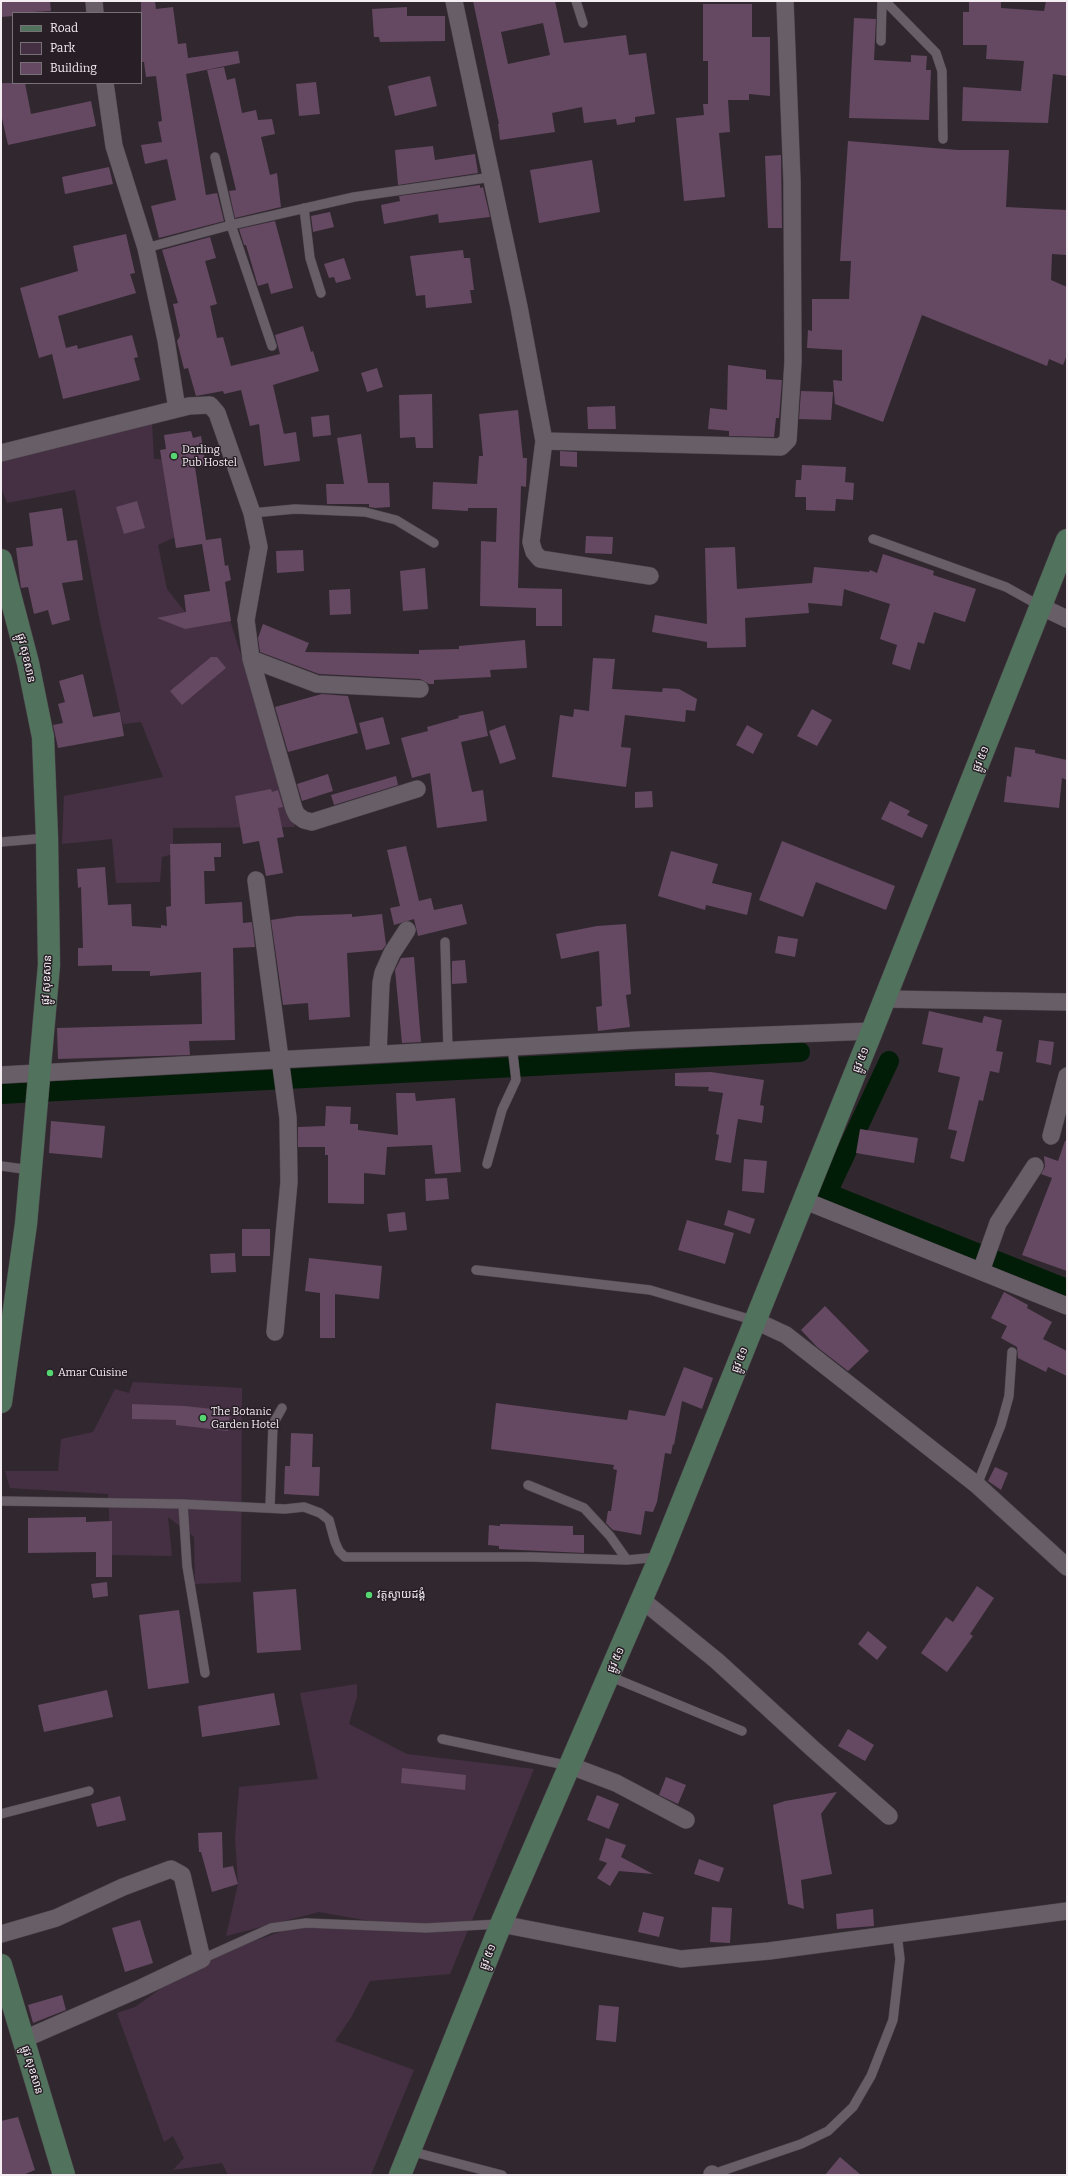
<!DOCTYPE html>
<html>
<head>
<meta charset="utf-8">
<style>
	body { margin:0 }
	#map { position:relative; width:1068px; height:2176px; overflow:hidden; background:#31282f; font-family:Bitter,serif }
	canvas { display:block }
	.frame { position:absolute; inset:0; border:2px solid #f4eef3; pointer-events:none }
	.legend { position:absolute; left:12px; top:12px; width:130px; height:72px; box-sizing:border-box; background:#271e26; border:1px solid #797178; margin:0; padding:5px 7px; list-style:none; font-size:12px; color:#f4eef3 }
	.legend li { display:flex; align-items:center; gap:8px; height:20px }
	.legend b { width:20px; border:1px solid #797178 }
</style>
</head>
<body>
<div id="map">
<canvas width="1068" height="2176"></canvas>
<div class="frame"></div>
<ul class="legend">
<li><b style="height:5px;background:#51725c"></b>Road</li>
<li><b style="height:11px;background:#453043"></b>Park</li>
<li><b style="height:11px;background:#654862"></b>Building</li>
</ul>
</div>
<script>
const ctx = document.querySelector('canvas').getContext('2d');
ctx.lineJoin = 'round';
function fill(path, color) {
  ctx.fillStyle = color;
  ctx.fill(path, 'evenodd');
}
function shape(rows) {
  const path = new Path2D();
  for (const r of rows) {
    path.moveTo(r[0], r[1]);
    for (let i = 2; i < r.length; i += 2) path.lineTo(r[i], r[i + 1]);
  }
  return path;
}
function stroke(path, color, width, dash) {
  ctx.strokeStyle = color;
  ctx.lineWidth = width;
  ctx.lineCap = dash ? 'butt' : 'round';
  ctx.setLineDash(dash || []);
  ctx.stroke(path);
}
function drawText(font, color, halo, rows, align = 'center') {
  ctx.font = font + ' Bitter,"Noto Sans Khmer",serif';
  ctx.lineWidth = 3;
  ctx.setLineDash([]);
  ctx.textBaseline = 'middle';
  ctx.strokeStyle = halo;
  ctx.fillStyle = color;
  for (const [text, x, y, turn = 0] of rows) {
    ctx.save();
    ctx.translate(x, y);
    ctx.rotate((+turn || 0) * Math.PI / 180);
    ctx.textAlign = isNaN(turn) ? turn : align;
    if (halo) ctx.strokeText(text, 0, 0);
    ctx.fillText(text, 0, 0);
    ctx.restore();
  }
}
fill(shape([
	[152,422,154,459,174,460,188,531,158,545,167,589,189,617,229,617,295,827,173,828,173,854,162,857,160,882,116,883,112,839,62,844,64,796,163,777,141,722,123,724,100,622,75,490,7,503,1,487,1,453],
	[133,1382,242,1388,241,1582,195,1584,194,1537,168,1517,172,1556,111,1555,108,1494,10,1488,5,1471,58,1471,61,1439,93,1432,115,1389,129,1393],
	[357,1684,357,1697,349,1724,407,1754,534,1769,450,1974,370,1981,352,2016,335,2041,414,2070,371,2175,228,2175,222,2163,173,2170,184,2158,173,2136,164,2142,117,2013,135,2007,202,1959,306,1923,398,1926,319,1912,226,1936,238,1884,235,1838,239,1787,318,1779,300,1693]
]), '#453043');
stroke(shape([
	[889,1061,827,1193,1067,1289],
	[1,1094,800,1052]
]), '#011d07', 20);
fill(shape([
	[1,1,50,1,51,11,13,13,13,16,1,17],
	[141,1,155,1,156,9,173,7,178,44,186,43,188,58,238,51,240,63,186,74,206,195,217,193,224,221,159,238,151,206,176,200,167,159,145,164,141,145,162,142,158,122,162,121,156,76,146,77,144,62,141,62],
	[473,1,555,1,564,43,626,35,629,55,646,53,655,114,635,117,635,122,617,125,616,119,584,123,582,107,552,113,555,132,500,140,498,124,499,124],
	[543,23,550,55,508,64,501,32],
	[969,1,1001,1,1001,8,1044,11,1046,1,1067,1,1067,76,1053,74,1048,123,962,121,963,87,1021,91,1024,61,986,59,987,45,963,45,963,12,969,12],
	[703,4,752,4,752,37,770,37,770,96,749,94,749,100,728,100,730,132,719,133,725,197,684,201,676,118,704,115,703,104,708,104,708,61,703,61],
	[407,7,407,16,445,16,445,41,380,42,379,37,374,37,372,9],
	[854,18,876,19,874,60,911,62,911,55,927,56,926,70,931,70,929,120,849,118],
	[224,67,227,80,235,78,242,113,256,110,258,120,272,119,275,134,261,137,270,175,277,173,281,207,235,218,229,191,236,190,207,70],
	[430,76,437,106,395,116,388,86],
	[316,82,320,114,299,116,296,84],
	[1,83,25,83,31,114,91,101,96,126,8,145,1,114],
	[848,141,958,150,1009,150,1006,207,1067,210,1067,255,1052,254,1051,280,1067,287,1067,355,1063,365,1049,359,1047,366,922,315,883,422,835,404,833,380,842,381,842,350,807,348,808,330,812,331,812,299,849,299,851,261,840,261],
	[433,146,435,160,475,154,478,173,398,185,395,150],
	[781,155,782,228,768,228,765,156],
	[592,160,600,212,539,223,530,170],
	[109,167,113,184,65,194,62,177],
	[480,185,480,188,483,187,490,217,439,223,438,214,384,224,381,205,400,201,399,196],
	[330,212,334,227,313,232,311,216],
	[275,221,293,288,271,294,268,283,258,286,246,245,244,245,239,229],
	[126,234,135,273,130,274,136,293,58,316,66,348,77,345,78,349,132,335,138,357,134,358,140,380,63,399,52,354,39,358,20,288,78,271,73,246],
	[210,237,216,258,205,261,217,304,210,306,217,338,223,337,231,366,280,354,275,335,303,326,311,352,313,351,319,371,273,385,284,434,296,432,300,461,264,466,259,424,250,426,241,390,224,394,223,391,196,396,188,368,184,369,177,341,180,336,173,304,178,303,162,250],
	[463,250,464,258,470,258,474,290,470,290,472,303,426,308,425,295,416,296,410,256],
	[344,258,351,279,336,283,334,277,329,278,324,264],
	[728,365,766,370,766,379,782,380,779,418,776,418,774,437,729,436,729,431,708,429,710,408,727,410],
	[377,368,383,387,367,392,361,373],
	[801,391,833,392,831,420,799,419],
	[432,394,433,448,416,448,415,437,400,438,399,395],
	[615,406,616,429,588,429,587,407],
	[518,410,523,458,527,458,526,487,521,486,518,588,562,589,562,626,536,626,536,608,480,606,481,541,496,542,497,508,468,508,468,511,432,509,433,482,477,484,479,456,483,456,479,414],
	[329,415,331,435,313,437,311,417],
	[191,431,193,438,201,436,206,465,195,467,206,540,221,538,225,566,228,565,231,580,225,582,231,621,185,629,157,618,186,612,184,595,210,591,202,544,176,548,160,450,166,449,164,435],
	[361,434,368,483,389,483,390,507,375,508,369,507,369,504,327,504,326,484,344,484,337,438],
	[560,451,577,452,577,467,560,466],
	[802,465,846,467,845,482,854,483,853,500,836,499,835,511,806,510,806,497,795,497,796,480,801,480],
	[137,501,145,528,124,534,116,507],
	[62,508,67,541,77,540,83,580,62,583,70,620,52,625,48,610,34,614,28,587,21,588,16,548,33,546,29,513],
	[586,536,613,537,612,554,585,553],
	[735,547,737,589,812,583,814,567,869,572,870,570,877,573,883,554,934,571,933,575,976,589,965,622,934,612,924,644,918,642,910,670,892,664,897,645,880,639,890,604,844,589,842,606,808,603,809,613,745,618,746,647,707,648,707,642,652,632,655,615,707,624,705,548],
	[303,550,304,571,277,573,276,551],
	[425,568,428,609,403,611,400,571],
	[350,589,351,614,330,615,329,590],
	[263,624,309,643,305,652,419,654,419,650,459,649,459,646,525,640,527,668,490,670,491,677,434,680,434,684,429,684,420,679,319,674,260,652,258,638],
	[211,657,217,657,226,668,182,705,170,691],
	[593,658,615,659,612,689,662,692,663,688,679,689,697,699,695,711,686,710,685,722,625,715,621,747,631,748,626,787,552,777,560,715,573,717,574,709,589,711],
	[83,674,93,717,120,712,124,736,58,748,53,725,63,723,58,704,65,702,59,681],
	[322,694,348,696,358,733,288,752,275,707],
	[812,709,832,720,817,746,797,736],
	[483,711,488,736,461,742,472,792,483,790,487,821,437,828,430,773,412,778,401,738,428,731,427,727,459,718,458,716],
	[383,717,390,744,366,750,359,723],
	[505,725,516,759,500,764,489,731],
	[747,725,763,734,753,754,736,745],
	[1015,747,1035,750,1035,753,1067,760,1067,780,1062,778,1059,808,1004,802,1007,776,1011,777],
	[328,774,333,791,302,801,297,784],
	[396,776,398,785,334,805,331,795],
	[271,789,272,792,278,790,283,807,278,808,284,837,277,838,283,873,266,876,259,841,243,844,235,796],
	[652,791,653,807,635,808,635,792],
	[890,801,910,811,907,815,928,825,922,838,881,819],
	[782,841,895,886,886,910,816,882,803,917,759,900],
	[221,843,221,857,214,857,215,871,204,871,205,904,242,902,243,923,252,922,255,947,233,948,235,1040,189,1041,190,1055,58,1059,57,1028,202,1024,201,972,150,976,150,971,112,971,112,965,78,966,78,948,83,948,81,887,78,888,77,869,105,867,108,905,131,904,132,926,161,928,161,925,167,926,166,907,171,906,170,844],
	[406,846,419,901,431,898,434,910,462,904,467,924,418,936,414,919,394,925,390,908,400,906,387,850],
	[671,851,718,864,712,883,752,893,747,915,706,905,705,910,658,896],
	[352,914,352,917,382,914,386,945,382,950,347,953,350,1017,309,1020,308,1003,283,1005,271,920,297,916],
	[626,924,631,994,626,995,630,1027,598,1031,596,1007,602,1006,599,951,561,959,556,934,597,926],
	[778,936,798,939,795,957,775,953],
	[414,957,421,1042,402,1043,395,970,401,958],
	[465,960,467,983,452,984,452,961],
	[929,1011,982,1023,984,1016,1002,1020,996,1051,1003,1052,999,1073,990,1071,983,1101,979,1100,964,1162,950,1158,957,1131,948,1129,960,1077,938,1072,943,1048,922,1044],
	[1039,1040,1054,1042,1051,1065,1036,1062],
	[711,1072,764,1080,760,1105,764,1106,762,1123,738,1119,731,1163,715,1160,719,1135,716,1134,723,1093,708,1091,709,1087,675,1086,675,1073],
	[396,1093,415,1093,416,1101,455,1098,461,1172,435,1174,432,1145,387,1147,385,1175,364,1173,364,1204,328,1203,328,1155,325,1155,325,1147,298,1147,298,1127,325,1126,326,1106,351,1107,350,1124,358,1124,358,1130,398,1135],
	[51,1121,105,1126,102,1158,49,1153],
	[860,1129,918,1138,914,1163,856,1153],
	[1065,1141,1067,1141,1067,1271,1022,1255,1052,1178,1041,1174,1045,1167,1044,1156,1058,1161],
	[744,1159,767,1161,764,1193,742,1191],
	[447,1178,449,1199,426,1201,425,1179],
	[728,1210,755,1219,750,1234,724,1225],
	[405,1212,407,1230,389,1232,387,1214],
	[687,1220,734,1233,725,1264,678,1250],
	[242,1229,270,1229,270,1256,242,1256],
	[235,1253,236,1272,211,1273,210,1254],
	[309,1258,382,1266,379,1299,335,1294,335,1338,320,1338,320,1293,305,1291],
	[1004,1292,1028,1305,1027,1308,1052,1322,1043,1339,1067,1351,1067,1376,1048,1367,1046,1372,1018,1358,1017,1347,1001,1338,1007,1326,991,1318],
	[825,1306,869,1351,848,1371,817,1347,801,1330],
	[684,1367,713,1378,702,1409,682,1401,674,1445,673,1444,671,1454,665,1453,657,1502,653,1512,645,1511,641,1535,613,1530,606,1523,608,1511,611,1511,617,1470,613,1469,614,1465,491,1449,496,1403,627,1420,629,1410,665,1416],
	[132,1404,185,1406,230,1411,228,1431,176,1425,176,1420,132,1419],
	[291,1433,313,1434,312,1467,320,1467,319,1496,284,1494,285,1466,290,1466],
	[995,1467,1008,1473,1001,1490,988,1481],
	[86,1517,86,1522,112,1521,112,1577,96,1577,96,1552,28,1553,28,1518],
	[500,1524,573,1526,573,1535,584,1535,584,1553,499,1549,499,1546,488,1545,489,1525,500,1526],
	[107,1582,108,1596,93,1598,91,1584],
	[977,1586,994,1598,970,1634,973,1636,947,1672,921,1653,946,1617,953,1622],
	[296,1589,301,1650,257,1653,253,1592],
	[179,1610,189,1683,148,1689,139,1615],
	[868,1631,887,1647,877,1660,858,1644],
	[107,1690,113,1717,44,1732,38,1705],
	[274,1693,280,1725,202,1737,198,1706],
	[848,1729,874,1745,865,1761,838,1746],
	[402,1768,466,1775,465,1790,401,1783],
	[666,1777,686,1785,678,1804,659,1795],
	[837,1792,821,1814,832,1874,801,1880,804,1909,788,1904,773,1805,785,1801],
	[597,1795,619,1804,609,1829,587,1820],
	[120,1796,126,1820,97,1827,91,1804],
	[222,1832,223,1868,233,1866,238,1884,212,1892,201,1852,199,1852,198,1833],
	[606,1838,626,1845,621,1857,653,1874,619,1871,610,1886,597,1878,607,1863,599,1860],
	[699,1859,724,1868,719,1882,694,1874],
	[712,1907,732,1908,730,1943,710,1942],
	[873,1909,874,1926,837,1929,836,1914],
	[643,1912,664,1917,659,1937,638,1932],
	[140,1920,153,1963,125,1972,112,1928],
	[62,1995,66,2010,33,2023,28,2005],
	[599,2005,619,2007,616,2042,596,2040],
	[18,2117,35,2170,23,2175,1,2175,1,2121],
	[840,2157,861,2175,825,2175]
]), '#654862');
const lane = shape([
	[576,1,583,23],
	[885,1,936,53,942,71,943,139],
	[881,41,882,1],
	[215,157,231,225,272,346],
	[304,208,310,258,321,293],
	[146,248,231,225,354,197,492,177],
	[252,513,295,509,365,512,396,520,434,543],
	[873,539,1006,587,1042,607],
	[1,842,47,838],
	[445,942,448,1050],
	[487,1164,502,1110,516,1080,512,1046],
	[1,1166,31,1170],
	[476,1270,650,1290,756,1321],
	[528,1485,584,1508,610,1536,627,1560],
	[977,1485,1001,1425,1009,1396,1012,1352],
	[1,1501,183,1504,285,1509,304,1507,320,1513,329,1520,335,1542,339,1551,345,1557,532,1557,627,1560,659,1557],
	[183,1504,187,1566,205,1673],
	[270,1507,273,1424,282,1408],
	[609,1676,742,1731],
	[442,1739,570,1766],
	[1,1814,89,1791],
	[202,1959,271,1928,306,1923,426,1928,500,1924],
	[410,2151,502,2175],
	[710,2175,801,2144,828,2131,853,2107,871,2076,893,2020,900,1959,897,1934]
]);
const street = shape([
	[94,1,95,13],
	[454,1,519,307,544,441,531,542,534,552,540,559,650,576],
	[105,83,114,146,146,248,166,340,177,409],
	[544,441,781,447,788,440,793,362,792,181,785,1],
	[1,453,189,406,210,405,217,413,252,513,259,547,246,620,251,659,294,809,297,815,304,820,312,822,417,789],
	[1042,607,1067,619],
	[251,659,317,684,420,689],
	[256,880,288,1118,289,1182,275,1332],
	[885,999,1067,1002],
	[378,1054,381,983,383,973,392,953,407,930],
	[1,1075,639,1040,872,1031],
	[1051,1136,1067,1076],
	[803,1200,1067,1306],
	[981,1271,998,1223,1035,1166],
	[756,1321,786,1335,977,1485,1067,1567],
	[642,1600,717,1661,813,1749,889,1816],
	[571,1766,616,1783,686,1820],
	[501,1924,681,1959,769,1951,1067,1911],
	[1,1934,56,1918,123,1887,171,1869,182,1875,202,1959,141,1988,22,2040],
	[712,2175,712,2174]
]);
const secondary = shape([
	[1,560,28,663,43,737,47,838,49,965,26,1224,1,1402],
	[1,1965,64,2175],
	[400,2175,501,1924,660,1557,872,1031,1067,540]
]);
stroke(lane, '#4d464d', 10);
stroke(street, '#4d464d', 18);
stroke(secondary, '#4d464d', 23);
stroke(lane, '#685e67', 9);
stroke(street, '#685e67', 17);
stroke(secondary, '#51725c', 22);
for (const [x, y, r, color] of [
	[174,456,4,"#56d671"],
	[50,1373,4,"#56d671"],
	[203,1418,4,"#56d671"],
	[369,1595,4,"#56d671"]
]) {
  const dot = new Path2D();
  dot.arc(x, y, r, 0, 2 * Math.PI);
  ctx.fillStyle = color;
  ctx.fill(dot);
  stroke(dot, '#271e26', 1.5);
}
drawText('11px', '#f4eef3', '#271e26', [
	["Darling",182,450],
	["Pub Hostel",182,463],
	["Amar Cuisine",58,1373],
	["The Botanic",211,1412],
	["Garden Hotel",211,1425],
	["វត្តស្វាយដង្គំ",377,1595]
], 'left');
drawText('11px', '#f4eef3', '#271e26', [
	["ផ្លូវ សុខសាន",26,658,77],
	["ផ្លូវ ៥១",981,759,-68],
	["ផ្លូវ សុខសាន",47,980,-87],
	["ផ្លូវ ៥១",861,1060,-68],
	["ផ្លូវ ៥១",740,1360,-68],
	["ផ្លូវ ៥១",616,1660,-66],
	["ផ្លូវ ៥១",488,1957,-68],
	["ផ្លូវ សុខសាន",32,2070,73]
]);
</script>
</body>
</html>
